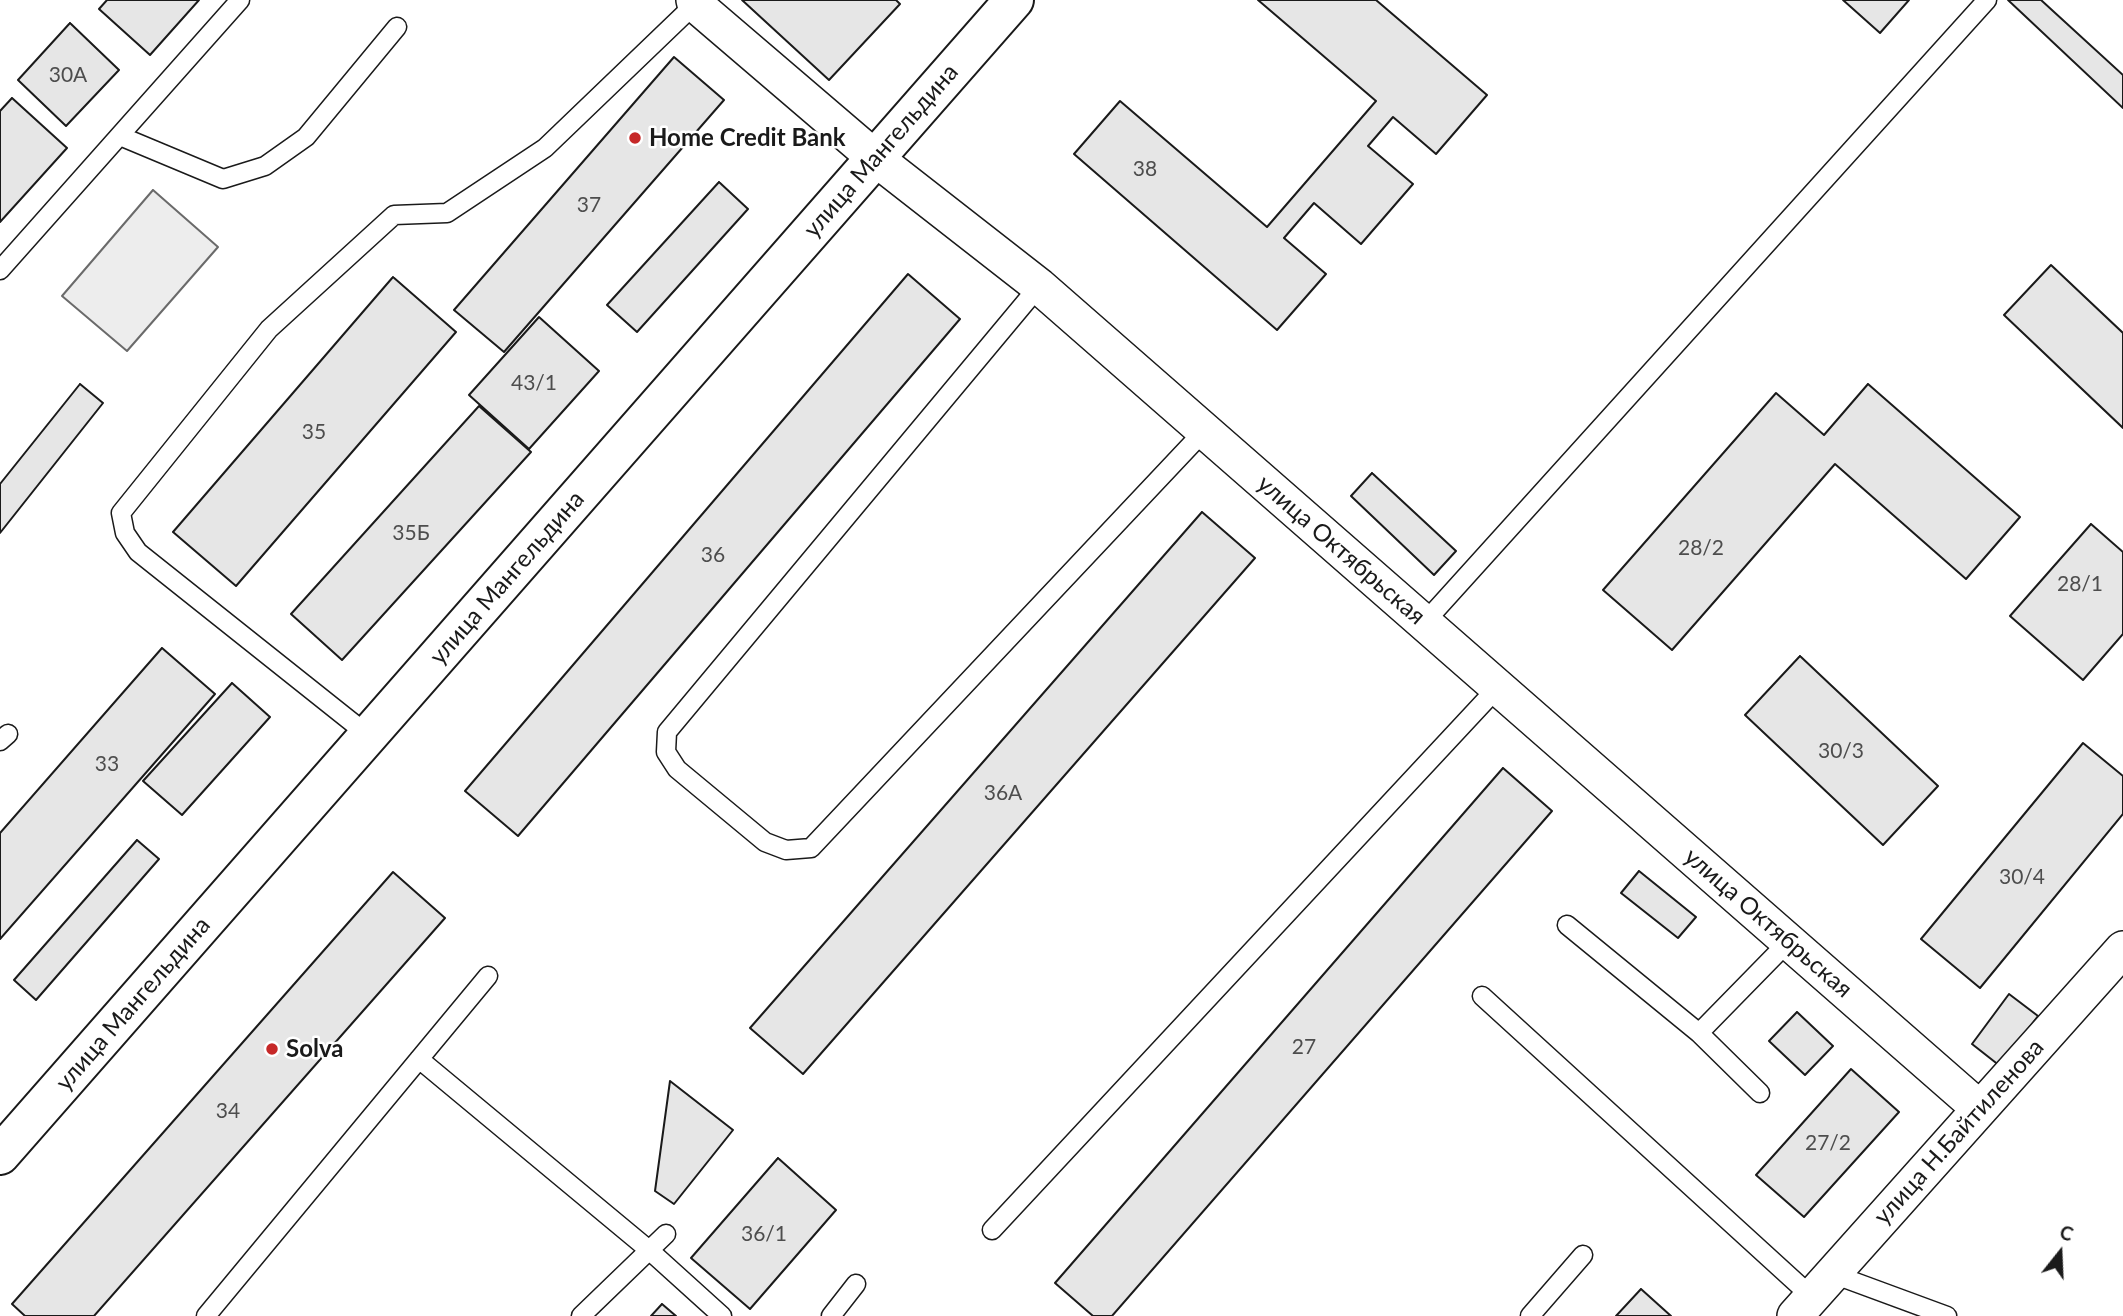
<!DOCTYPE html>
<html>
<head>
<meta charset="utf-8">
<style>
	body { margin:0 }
	#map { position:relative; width:2123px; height:1316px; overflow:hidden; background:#fff; font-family:Lato,sans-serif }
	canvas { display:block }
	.north { position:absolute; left:2025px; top:1218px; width:70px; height:70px; -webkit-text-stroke:5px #fff; paint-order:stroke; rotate:18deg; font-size:19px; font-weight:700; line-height:28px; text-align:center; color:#1a1a1a }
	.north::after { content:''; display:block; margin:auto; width:24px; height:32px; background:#1a1a1a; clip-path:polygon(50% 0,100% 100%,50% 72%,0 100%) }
</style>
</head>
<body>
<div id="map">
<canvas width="2123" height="1316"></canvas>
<div class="north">С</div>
</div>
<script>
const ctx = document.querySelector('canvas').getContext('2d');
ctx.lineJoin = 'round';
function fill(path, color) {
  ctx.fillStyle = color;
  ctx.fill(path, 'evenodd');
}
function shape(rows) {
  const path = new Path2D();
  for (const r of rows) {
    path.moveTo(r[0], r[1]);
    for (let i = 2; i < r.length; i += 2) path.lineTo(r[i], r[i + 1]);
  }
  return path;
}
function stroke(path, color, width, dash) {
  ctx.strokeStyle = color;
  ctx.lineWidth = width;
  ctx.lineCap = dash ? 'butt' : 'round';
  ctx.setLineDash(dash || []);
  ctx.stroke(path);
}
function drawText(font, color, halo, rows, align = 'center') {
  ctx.font = font + ' Lato,sans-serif';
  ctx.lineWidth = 5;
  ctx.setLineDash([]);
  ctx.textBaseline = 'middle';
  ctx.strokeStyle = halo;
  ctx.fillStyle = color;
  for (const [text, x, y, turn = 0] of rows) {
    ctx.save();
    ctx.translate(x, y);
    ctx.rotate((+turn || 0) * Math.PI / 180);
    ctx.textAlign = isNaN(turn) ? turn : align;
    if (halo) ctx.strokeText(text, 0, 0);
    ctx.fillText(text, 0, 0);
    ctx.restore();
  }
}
const built = shape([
	[153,190,218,247,127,351,62,296,153,190]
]);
fill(built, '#ededed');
stroke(built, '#6a6a6a', 2);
const building = shape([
	[107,0,199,0,150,55,99,9,107,0],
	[742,0,896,0,900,4,829,80,742,0],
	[1258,0,1376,0,1487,95,1436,154,1393,117,1368,146,1413,184,1361,244,1314,203,1284,238,1326,274,1277,330,1074,154,1120,101,1267,227,1376,101,1258,0],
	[1843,0,1909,0,1880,33,1843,0],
	[2008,0,2041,0,2123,75,2123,108,2008,0],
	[70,23,119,70,66,126,18,80,70,23],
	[674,57,724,100,504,352,454,310,674,57],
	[12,98,67,148,0,222,0,111,12,98],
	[719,182,748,209,637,332,607,305,719,182],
	[2051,265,2123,333,2123,428,2004,315,2051,265],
	[908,274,960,319,518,836,465,791,908,274],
	[393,277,456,332,236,586,173,532,393,277],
	[539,317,599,371,529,449,469,395,539,317],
	[80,384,103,403,0,533,0,484,80,384],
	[1868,384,2020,517,1966,579,1835,464,1672,650,1603,590,1776,393,1824,435,1868,384],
	[479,406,531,452,342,660,291,614,479,406],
	[1372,473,1456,551,1434,575,1351,496,1372,473],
	[1202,512,1255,558,803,1074,750,1028,1202,512],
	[2091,524,2123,552,2123,634,2083,680,2010,616,2091,524],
	[162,648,215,694,0,939,0,833,162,648],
	[1800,656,1938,786,1883,845,1745,715,1800,656],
	[232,683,270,717,182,815,143,781,232,683],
	[2083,743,2123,776,2123,814,1980,988,1921,939,2083,743],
	[1503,768,1552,811,1112,1316,1093,1316,1055,1283,1503,768],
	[137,840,159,859,36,1000,14,980,137,840],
	[1639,871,1696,917,1678,938,1621,893,1639,871],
	[393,872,445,918,94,1316,25,1316,12,1304,393,872],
	[2009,994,2038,1016,2000,1066,1972,1044,2009,994],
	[1797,1012,1833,1046,1805,1075,1769,1041,1797,1012],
	[1851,1069,1899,1112,1804,1217,1756,1175,1851,1069],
	[670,1081,733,1130,674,1204,655,1191,670,1081],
	[778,1158,836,1210,750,1309,691,1258,778,1158],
	[1641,1289,1671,1316,1616,1316,1641,1289],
	[662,1304,676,1316,651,1316,662,1304]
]);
fill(building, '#e6e6e6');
stroke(building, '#1a1a1a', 2);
const service = shape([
	[120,136,223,179,265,166,306,137,397,27],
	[0,270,240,0],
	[1039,286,667,732,666,752,677,769,765,842,786,850,811,848,1205,430],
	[1424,623,1987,0],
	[368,735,138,552,125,533,121,513,269,329,394,215,447,213,545,148,695,4],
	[0,741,8,734],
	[1567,925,1699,1033,1760,1093],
	[1482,996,1812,1297],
	[1699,1033,1789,941],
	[419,1059,649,1250,722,1316],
	[992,1230,1498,687],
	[1833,1274,1947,1316],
	[206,1316,488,976],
	[581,1316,666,1234],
	[831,1316,856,1284],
	[1530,1316,1583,1255]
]);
const minor = shape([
	[694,0,695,4,875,158,1039,286,1980,1109],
	[1795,1316,2123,949]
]);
const tertiary = shape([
	[0,1155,1014,0]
]);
stroke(service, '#1a1a1a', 21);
stroke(minor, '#1a1a1a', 38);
stroke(tertiary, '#1a1a1a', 42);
stroke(service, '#fff', 18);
stroke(minor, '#fff', 35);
stroke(tertiary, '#fff', 38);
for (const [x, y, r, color] of [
	[635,138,7,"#c62828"],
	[272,1049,7,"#c62828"]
]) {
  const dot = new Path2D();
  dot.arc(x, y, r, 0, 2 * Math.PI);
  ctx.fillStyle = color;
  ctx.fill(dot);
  stroke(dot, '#fff', 2.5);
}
drawText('21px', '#4d4d4d', null, [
	["30А",68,75],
	["38",1145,169],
	["37",589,205],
	["43/1",534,383],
	["35",314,432],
	["35Б",411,533],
	["28/2",1701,548],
	["36",713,555],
	["28/1",2080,584],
	["30/3",1841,751],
	["33",107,764],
	["36А",1003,793],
	["30/4",2022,877],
	["27",1304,1047],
	["34",228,1111],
	["27/2",1828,1143],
	["36/1",764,1234]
]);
drawText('bold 24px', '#1a1a1a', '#fff', [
	["Home Credit Bank",649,138],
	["Solva",286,1049]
], 'left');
drawText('24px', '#1a1a1a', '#fff', [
	["улица Мангельдина",881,151,-49],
	["улица Октябрьская",1341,550,41],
	["улица Мангельдина",507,578,-49],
	["улица Октябрьская",1768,923,41],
	["улица Мангельдина",133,1004,-49],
	["улица Н.Байтиленова",1959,1132,-48]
]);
</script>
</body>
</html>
